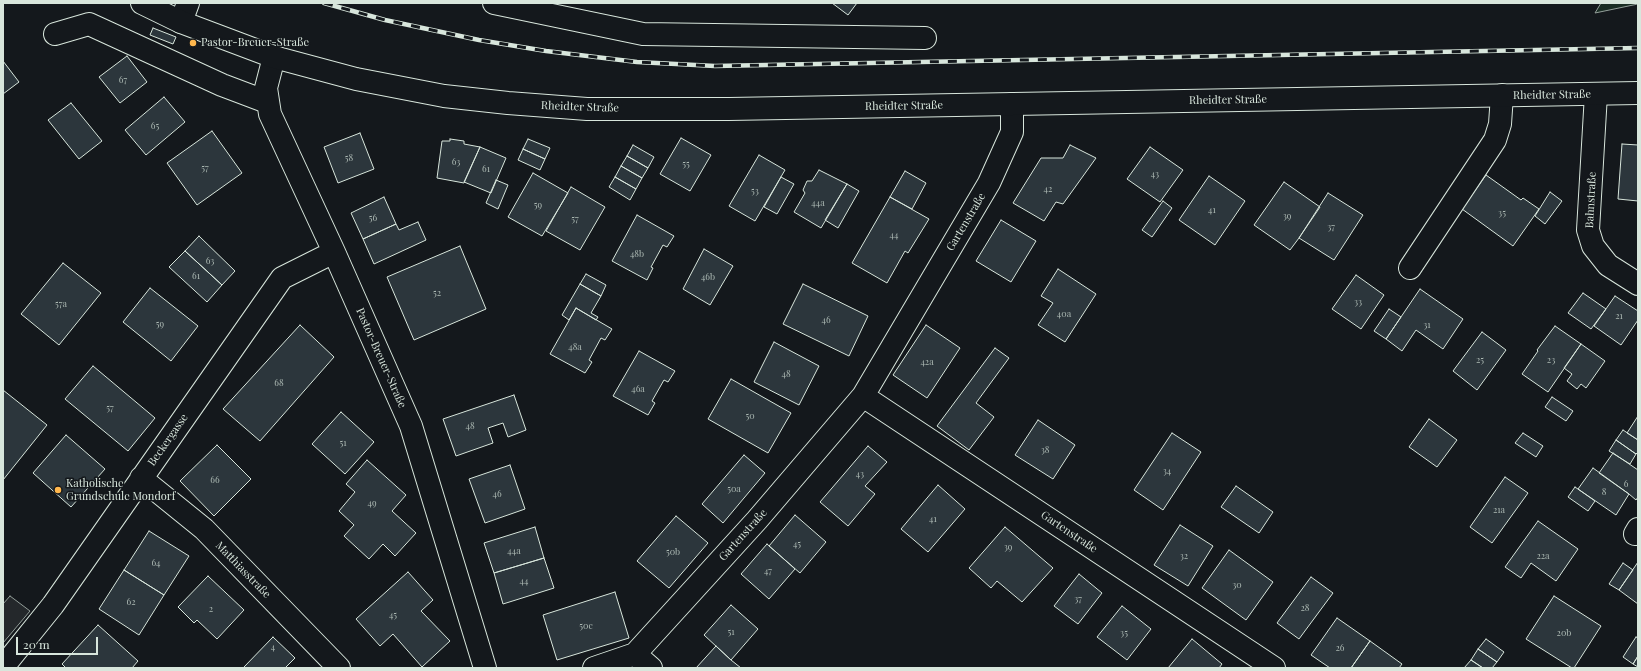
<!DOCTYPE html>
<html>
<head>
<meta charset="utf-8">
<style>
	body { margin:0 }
	#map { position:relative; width:1641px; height:671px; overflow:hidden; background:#14181c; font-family:"Playfair Display",serif }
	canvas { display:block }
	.frame { position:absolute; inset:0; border:4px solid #d8e6dc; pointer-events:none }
	.scale { position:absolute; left:16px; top:637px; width:82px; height:18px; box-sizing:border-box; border:2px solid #d8e6dc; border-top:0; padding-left:5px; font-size:12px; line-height:14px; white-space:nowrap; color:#d8e6dc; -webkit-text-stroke:3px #14181c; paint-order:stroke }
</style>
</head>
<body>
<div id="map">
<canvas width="1641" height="671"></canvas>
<div class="frame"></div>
<div class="scale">20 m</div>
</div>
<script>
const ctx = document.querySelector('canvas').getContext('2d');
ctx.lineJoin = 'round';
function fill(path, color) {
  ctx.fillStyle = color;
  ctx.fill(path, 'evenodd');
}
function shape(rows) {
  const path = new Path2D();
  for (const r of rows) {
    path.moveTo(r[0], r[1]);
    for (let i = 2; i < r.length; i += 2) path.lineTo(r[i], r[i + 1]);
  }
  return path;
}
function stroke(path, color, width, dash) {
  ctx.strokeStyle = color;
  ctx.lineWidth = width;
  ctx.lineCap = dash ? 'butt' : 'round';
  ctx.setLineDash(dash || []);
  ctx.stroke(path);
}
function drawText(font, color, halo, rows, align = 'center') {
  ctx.font = font + ' "Playfair Display",serif';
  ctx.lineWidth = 3;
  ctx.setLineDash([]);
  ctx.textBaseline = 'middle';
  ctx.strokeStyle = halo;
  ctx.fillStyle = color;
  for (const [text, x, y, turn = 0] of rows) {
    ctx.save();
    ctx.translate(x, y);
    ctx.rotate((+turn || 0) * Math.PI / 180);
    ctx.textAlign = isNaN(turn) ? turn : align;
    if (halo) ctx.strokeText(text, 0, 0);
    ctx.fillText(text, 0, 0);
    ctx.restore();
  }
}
const green = shape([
	[1601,3,1638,3,1638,4,1595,13,1601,3]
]);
fill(green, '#1a2d24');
stroke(green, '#939e99', 1);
const parking = shape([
	[10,596,30,611,3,643,3,604,10,596]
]);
fill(parking, '#24282b');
stroke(parking, '#939e99', 1);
const building = shape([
	[832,3,857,3,848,15,832,3],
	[153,28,176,37,173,44,150,35,153,28],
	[127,56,147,82,120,103,99,77,127,56],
	[3,61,19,82,3,94,3,61],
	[164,97,185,122,146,155,125,130,164,97],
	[71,103,102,141,79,159,48,120,71,103],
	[212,131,242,173,197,205,167,163,212,131],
	[360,133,374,169,338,183,324,147,360,133],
	[681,138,711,155,690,191,660,174,681,138],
	[450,139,464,141,464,144,480,147,464,183,437,178,442,141,450,141,450,139],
	[528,139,550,148,545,159,523,149,528,139],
	[1622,144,1638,145,1638,201,1618,199,1622,144],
	[633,145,654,157,648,168,627,156,633,145],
	[1070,145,1096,158,1063,204,1056,202,1044,221,1013,203,1041,158,1063,158,1070,145],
	[480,147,506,158,491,193,464,182,480,147],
	[1150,147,1183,170,1160,202,1127,179,1150,147],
	[523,149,545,159,540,170,518,160,523,149],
	[759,155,785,170,755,221,729,206,759,155],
	[627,156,648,168,642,178,621,166,627,156],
	[621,166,642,178,636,189,615,177,621,166],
	[819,170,847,184,821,228,794,212,805,193,803,190,807,181,812,181,819,170],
	[905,171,926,183,912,209,890,197,905,171],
	[533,173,568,193,542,236,508,217,533,173],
	[1486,175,1521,200,1523,198,1539,209,1513,246,1462,209,1486,175],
	[1209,176,1245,201,1215,245,1179,220,1209,176],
	[615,177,636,189,630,200,609,187,615,177],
	[781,177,794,184,777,214,764,207,781,177],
	[496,180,508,185,498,209,486,203,496,180],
	[1284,182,1320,207,1299,238,1290,250,1254,225,1284,182],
	[847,184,859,191,838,228,825,220,847,184],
	[571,187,605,207,580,250,546,231,571,187],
	[1550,192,1562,201,1545,224,1535,216,1550,192],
	[1328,193,1363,215,1334,260,1299,238,1328,193],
	[384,197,396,224,363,239,351,213,384,197],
	[890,197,929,219,908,253,905,251,887,283,852,263,890,197],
	[1163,201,1172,208,1152,237,1142,230,1163,201],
	[637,215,674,236,667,247,663,245,651,267,653,268,647,280,612,261,637,215],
	[1001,220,1036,241,1011,282,976,261,1001,220],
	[418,222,426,240,374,264,363,239,396,224,399,230,418,222],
	[199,236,235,271,222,285,185,251,199,236],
	[460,246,486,309,414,340,387,277,460,246],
	[704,249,733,266,710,305,683,289,704,249],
	[185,251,222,285,207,302,169,267,185,251],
	[63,263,101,293,59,345,21,314,63,263],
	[1058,269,1096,294,1065,342,1038,325,1053,303,1041,296,1058,269],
	[586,274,606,285,601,296,580,284,586,274],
	[1356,275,1384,295,1361,329,1332,309,1356,275],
	[580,284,601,296,591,313,598,317,596,320,576,308,569,320,562,315,580,284],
	[803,284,868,316,849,356,783,324,803,284],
	[150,288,198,326,171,361,123,322,150,288],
	[1420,289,1463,319,1443,349,1416,330,1402,351,1386,339,1420,289],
	[1583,293,1606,309,1591,329,1568,313,1583,293],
	[1615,296,1638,311,1638,320,1621,345,1594,326,1615,296],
	[576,308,612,329,605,340,601,338,589,360,592,362,585,373,550,354,576,308],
	[1389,309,1401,317,1386,339,1374,331,1389,309],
	[300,325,334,357,260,441,223,409,300,325],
	[926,325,960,348,927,398,893,375,926,325],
	[1555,326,1581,344,1548,392,1522,374,1538,351,1537,350,1555,326],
	[1482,332,1506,350,1477,390,1453,371,1482,332],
	[774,342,819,366,799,405,754,382,774,342],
	[1581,344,1605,361,1586,388,1581,384,1577,389,1567,381,1572,374,1564,368,1581,344],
	[995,348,1009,358,976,403,994,417,969,450,937,426,995,348],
	[639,351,675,371,668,382,664,380,652,401,655,403,648,415,613,396,639,351],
	[93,366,155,418,128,451,65,399,93,366],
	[731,379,791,413,768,453,708,419,731,379],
	[3,390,47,425,3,480,3,390],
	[514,395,526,430,508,437,503,423,488,428,493,443,456,456,443,419,514,395],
	[1552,397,1573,411,1566,421,1545,407,1552,397],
	[341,412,374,442,345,474,312,444,341,412],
	[1638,416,1638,440,1627,433,1638,416],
	[1429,419,1457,440,1437,467,1409,447,1429,419],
	[1038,420,1075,445,1053,479,1015,455,1038,420],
	[1623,430,1638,440,1638,452,1636,454,1616,440,1623,430],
	[1172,433,1201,452,1163,510,1134,490,1172,433],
	[1523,433,1543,446,1536,457,1515,443,1523,433],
	[66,435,105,469,71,507,33,473,66,435],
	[1616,440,1636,454,1630,464,1609,451,1616,440],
	[217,445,251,479,214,516,180,481,217,445],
	[868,446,887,462,865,486,875,494,848,526,820,502,868,446],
	[1613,453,1638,470,1638,497,1636,500,1629,494,1599,473,1613,453],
	[744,455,765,473,723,523,702,504,744,455],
	[367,460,406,495,392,511,416,533,395,556,383,544,369,559,344,536,354,525,339,511,355,492,346,484,367,460],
	[510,465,525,509,485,523,469,479,510,465],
	[1593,468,1629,494,1616,515,1578,489,1593,468],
	[1505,477,1528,493,1492,543,1470,527,1505,477],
	[938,485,965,509,928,552,901,529,938,485],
	[1236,486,1273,512,1259,533,1221,507,1236,486],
	[1575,487,1595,501,1588,511,1568,497,1575,487],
	[795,515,826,542,800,573,769,546,795,515],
	[676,516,708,543,669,588,637,561,676,516],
	[1538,521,1578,549,1556,581,1531,563,1521,578,1505,567,1538,521],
	[1180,525,1213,546,1188,586,1154,565,1180,525],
	[535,527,544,558,494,573,484,543,535,527],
	[1005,527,1053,568,1022,602,997,581,991,588,969,568,1005,527],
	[149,531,189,556,164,595,124,570,149,531],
	[767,544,795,569,769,599,741,574,767,544],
	[1229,550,1273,582,1246,620,1202,588,1229,550],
	[544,558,554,588,503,604,494,573,544,558],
	[1638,562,1638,604,1619,590,1638,562],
	[1623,563,1633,570,1619,590,1609,584,1623,563],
	[124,570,164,595,139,635,99,609,124,570],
	[408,572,433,600,421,611,450,641,422,667,393,634,380,646,356,619,408,572],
	[1079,574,1102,593,1078,624,1054,606,1079,574],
	[208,576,244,610,217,639,197,620,194,623,178,607,208,576],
	[1311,577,1333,593,1299,639,1277,623,1311,577],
	[615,592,629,638,557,660,543,615,615,592],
	[1554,596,1601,626,1574,668,1572,668,1526,639,1554,596],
	[731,605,758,629,731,660,704,635,731,605],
	[1122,606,1151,629,1127,660,1097,637,1122,606],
	[1337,618,1370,641,1351,668,1330,668,1311,655,1337,618],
	[98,625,138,661,132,668,66,668,62,664,98,625],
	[273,637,295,658,285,668,245,668,244,667,273,637],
	[1636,637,1638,638,1638,656,1633,664,1623,657,1636,637],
	[1192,639,1222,664,1219,668,1168,668,1192,639],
	[1486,639,1504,652,1497,662,1478,649,1486,639],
	[1370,641,1402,664,1399,668,1351,668,1370,641],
	[716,646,731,660,741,668,696,668,716,646],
	[1478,649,1497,662,1492,668,1483,668,1471,660,1478,649],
	[1638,656,1638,667,1633,664,1638,656],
	[1471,660,1483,668,1464,668,1471,660]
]);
fill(building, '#2c363c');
stroke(building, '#d8e6dc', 1);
const minor = shape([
	[494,3,643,34,925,38],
	[181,22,188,3],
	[55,34,89,24,222,85,267,102],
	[274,57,266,88,270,114,334,252,411,426,485,668],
	[1596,94,1588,230,1593,246,1608,265,1638,284],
	[1410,268,1495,140,1500,124,1502,95],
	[863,396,989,183,1012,132,1012,104],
	[141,478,204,529,339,668],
	[1635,534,1638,529],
	[635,654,651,668],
	[3,667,53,605,282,278,334,252],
	[594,668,635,654,757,520,863,396,1274,668]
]);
const major = shape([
	[142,3,181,22,274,57,356,79,444,96,508,103,587,109,729,109,1638,93]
]);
stroke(minor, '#d8e6dc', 24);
stroke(major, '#d8e6dc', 24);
stroke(minor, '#14181c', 22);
stroke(major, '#14181c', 22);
const rail = shape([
	[324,3,385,20,479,40,546,51,637,62,715,66,1638,48]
]);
stroke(rail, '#d8e6dc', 4.5);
stroke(rail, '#14181c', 3, [9]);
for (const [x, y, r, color] of [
	[193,43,4,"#ffb74d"],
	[58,490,4,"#ffb74d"]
]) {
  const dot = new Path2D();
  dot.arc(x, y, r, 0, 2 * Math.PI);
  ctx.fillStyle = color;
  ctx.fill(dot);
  stroke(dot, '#14181c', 1.5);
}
drawText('9px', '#adbab4', null, [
	["67",123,80],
	["65",155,126],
	["58",349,158],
	["63",456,162],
	["55",686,164],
	["57",205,168],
	["61",486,169],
	["43",1155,174],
	["42",1048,189],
	["53",755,191],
	["44a",818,203],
	["59",538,205],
	["41",1212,210],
	["35",1502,213],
	["39",1287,216],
	["56",373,218],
	["57",575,219],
	["37",1331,227],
	["44",894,235],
	["48b",637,254],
	["63",210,261],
	["61",196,276],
	["46b",708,277],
	["52",437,293],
	["33",1358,302],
	["57a",61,304],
	["40a",1064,314],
	["21",1619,316],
	["46",826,320],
	["59",160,324],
	["31",1427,325],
	["48a",575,347],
	["25",1480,360],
	["23",1551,360],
	["42a",927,362],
	["48",786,374],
	["68",279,383],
	["46a",638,389],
	["57",110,408],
	["50",750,416],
	["48",470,426],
	["51",343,443],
	["38",1045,450],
	["34",1167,471],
	["43",860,474],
	["66",215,480],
	["6",1626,484],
	["50a",734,489],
	["8",1604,492],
	["46",497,494],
	["49",372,503],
	["21a",1499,510],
	["41",933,519],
	["45",797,544],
	["39",1008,547],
	["44a",514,551],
	["50b",673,552],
	["32",1184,556],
	["22a",1543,556],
	["64",156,563],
	["47",768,571],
	["44",524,581],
	["30",1237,585],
	["37",1078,599],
	["62",131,602],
	["28",1305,608],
	["2",211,609],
	["45",393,615],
	["50c",586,626],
	["51",731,632],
	["35",1124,633],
	["20b",1564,633],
	["4",273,647],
	["26",1340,648]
]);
drawText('11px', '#d8e6dc', '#14181c', [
	["Pastor-Breuer-Straße",201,43],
	["Katholische",66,484],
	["Grundschule Mondorf",66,497]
], 'left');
drawText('11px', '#d8e6dc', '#14181c', [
	["Rheidter Straße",1552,95,-1],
	["Rheidter Straße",1228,100,-1],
	["Rheidter Straße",904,106,-1],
	["Rheidter Straße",580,107,2],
	["Bahnstraße",1591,200,-87],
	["Gartenstraße",966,222,-59],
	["Pastor-Breuer-Straße",381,358,66],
	["Beckergasse",168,440,-55],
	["Gartenstraße",1069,532,34],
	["Gartenstraße",743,535,-48],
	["Matthiasstraße",243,570,46]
]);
</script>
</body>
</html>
